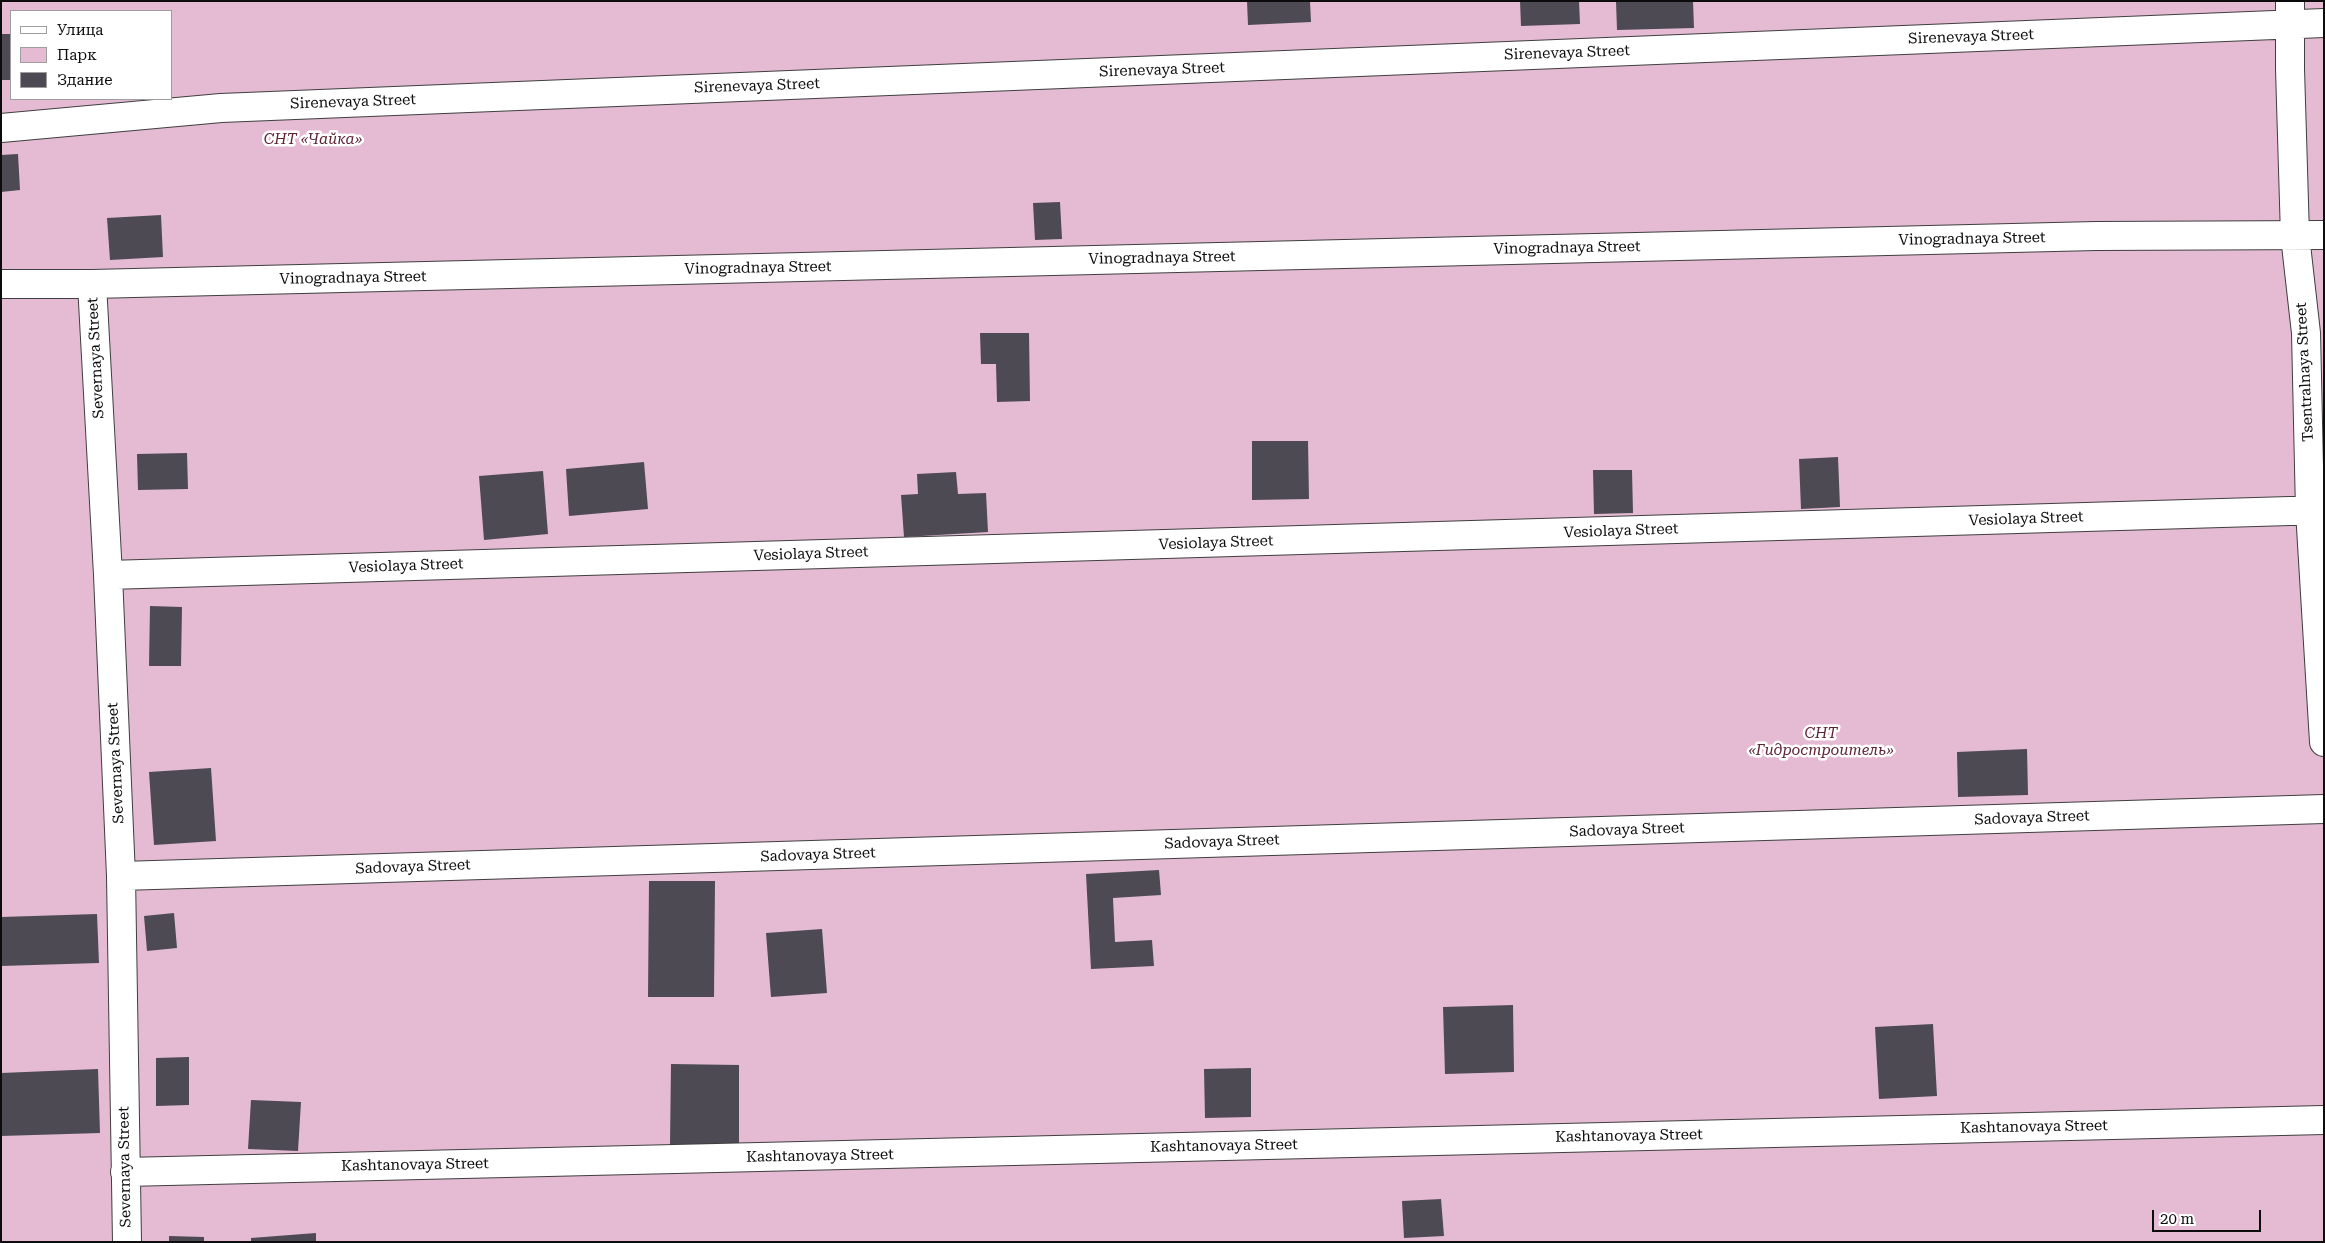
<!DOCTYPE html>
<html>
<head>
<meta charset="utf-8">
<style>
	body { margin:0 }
	#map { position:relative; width:2325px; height:1243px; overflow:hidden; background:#f9edfd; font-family:"Roboto Serif",serif }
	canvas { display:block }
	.frame { position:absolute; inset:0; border:2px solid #0c0c0c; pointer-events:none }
	.legend { position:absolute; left:10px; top:10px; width:162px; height:90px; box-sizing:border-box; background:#fff; border:1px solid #9e9e9e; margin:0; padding:6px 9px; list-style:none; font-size:15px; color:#0c0c0c }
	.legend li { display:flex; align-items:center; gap:10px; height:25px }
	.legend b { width:25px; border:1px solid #9e9e9e }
	.scale { position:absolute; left:2152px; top:1210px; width:109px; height:22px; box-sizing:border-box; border:2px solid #0c0c0c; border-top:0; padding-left:6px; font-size:15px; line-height:18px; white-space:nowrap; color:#0c0c0c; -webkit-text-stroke:4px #fff; paint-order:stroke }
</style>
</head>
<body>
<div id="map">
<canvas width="2325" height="1243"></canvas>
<div class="frame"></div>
<ul class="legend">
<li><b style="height:6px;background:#fff"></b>Улица</li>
<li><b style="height:14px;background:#e4bbd3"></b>Парк</li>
<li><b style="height:14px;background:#4d4a54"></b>Здание</li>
</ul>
<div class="scale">20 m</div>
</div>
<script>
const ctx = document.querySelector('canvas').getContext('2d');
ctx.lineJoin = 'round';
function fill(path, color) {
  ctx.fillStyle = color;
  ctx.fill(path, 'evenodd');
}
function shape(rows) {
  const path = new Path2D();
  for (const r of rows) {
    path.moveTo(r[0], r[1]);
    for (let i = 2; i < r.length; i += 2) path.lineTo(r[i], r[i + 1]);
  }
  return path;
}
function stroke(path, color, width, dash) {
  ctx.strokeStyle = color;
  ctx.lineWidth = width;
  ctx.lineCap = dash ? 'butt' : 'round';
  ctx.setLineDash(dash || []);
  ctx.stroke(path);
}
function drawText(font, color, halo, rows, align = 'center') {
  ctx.font = font + ' "Roboto Serif",serif';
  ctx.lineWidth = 5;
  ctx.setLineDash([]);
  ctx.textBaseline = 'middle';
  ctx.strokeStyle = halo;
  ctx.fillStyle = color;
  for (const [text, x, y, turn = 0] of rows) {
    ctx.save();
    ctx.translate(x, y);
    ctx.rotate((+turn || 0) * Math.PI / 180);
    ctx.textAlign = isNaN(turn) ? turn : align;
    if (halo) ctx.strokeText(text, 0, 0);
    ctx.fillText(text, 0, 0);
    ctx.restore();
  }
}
fill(shape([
	[1,1,2324,1,2324,1242,1,1242],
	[11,11,171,11,171,99,11,99]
]), '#e4bbd3');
fill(shape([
	[1247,1,1310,1,1311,22,1248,25],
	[1520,1,1579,1,1580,24,1521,26],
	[1616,1,1693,1,1694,28,1617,30],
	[1,34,11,34,11,80,1,80],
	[18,154,20,190,1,192,1,155],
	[1060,202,1062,239,1035,240,1033,203],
	[161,215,163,257,110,260,107,218],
	[980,333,1029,333,1030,401,997,402,996,364,981,364],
	[1252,441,1308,441,1309,499,1252,500],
	[187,453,188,489,138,490,137,454],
	[1838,457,1840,507,1801,509,1799,459],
	[644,462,648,509,569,516,566,469],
	[1593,470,1632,470,1633,513,1594,514],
	[543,471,548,534,484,540,479,476],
	[956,472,958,494,986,493,988,532,904,537,901,495,918,494,917,474],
	[150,606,182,607,181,666,149,666],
	[2027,749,2028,795,1958,797,1957,752],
	[211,768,216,841,154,845,149,772],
	[1159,870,1161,895,1113,898,1115,942,1152,940,1154,966,1091,969,1086,874],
	[649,881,715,881,714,997,648,997],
	[174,913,177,948,147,951,144,916],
	[97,914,99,963,1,966,1,917],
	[822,929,827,993,771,997,766,933],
	[1513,1005,1514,1072,1445,1074,1443,1007],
	[1933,1024,1937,1096,1879,1099,1875,1027],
	[189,1057,189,1105,156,1106,156,1058],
	[671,1064,739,1065,739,1146,670,1145],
	[1251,1068,1251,1117,1205,1118,1204,1069],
	[98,1069,100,1133,1,1136,1,1073],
	[251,1100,301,1102,298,1151,248,1149],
	[1441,1199,1444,1236,1404,1238,1402,1201],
	[316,1233,316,1242,251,1242,251,1238],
	[169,1236,204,1237,204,1242,169,1242]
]), '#4d4a54');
const minor = shape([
	[2290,1,2290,69,2295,236,2306,333,2310,511,2324,742],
	[1,128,221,108,2324,23],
	[1,284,92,284,2096,236,2324,235],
	[92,284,108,575,121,876,127,1242],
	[108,575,2324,510],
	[121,876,2324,809],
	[125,1172,2324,1120]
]);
stroke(minor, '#3f3f3f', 30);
stroke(minor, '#fff', 28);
drawText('15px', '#0c0c0c', '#fff', [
	["Sirenevaya Street",1971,37,-2],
	["Sirenevaya Street",1567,53,-2],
	["Sirenevaya Street",1162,70,-2],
	["Sirenevaya Street",757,86,-2],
	["Sirenevaya Street",353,102,-2],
	["Vinogradnaya Street",1972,239,-1],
	["Vinogradnaya Street",1567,248,-1],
	["Vinogradnaya Street",1162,258,-1],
	["Vinogradnaya Street",758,268,-1],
	["Vinogradnaya Street",353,278,-1],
	["Severnaya Street",96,358,-93],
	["Tsentralnaya Street",2305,372,-93],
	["Vesiolaya Street",2026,519,-2],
	["Vesiolaya Street",1621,531,-2],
	["Vesiolaya Street",1216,543,-2],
	["Vesiolaya Street",811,554,-2],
	["Vesiolaya Street",406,566,-2],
	["Severnaya Street",116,763,-93],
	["Sadovaya Street",2032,818,-2],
	["Sadovaya Street",1627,830,-2],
	["Sadovaya Street",1222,842,-2],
	["Sadovaya Street",818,855,-2],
	["Sadovaya Street",413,867,-2],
	["Kashtanovaya Street",2034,1127,-1],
	["Kashtanovaya Street",1629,1136,-1],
	["Kashtanovaya Street",1224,1146,-1],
	["Kashtanovaya Street",820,1156,-1],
	["Kashtanovaya Street",415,1165,-1],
	["Severnaya Street",125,1167,-91]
]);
drawText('italic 15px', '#5d2334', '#fff', [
	["СНТ «Чайка»",313,140],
	["СНТ",1821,734],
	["«Гидростроитель»",1821,751]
]);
</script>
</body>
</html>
